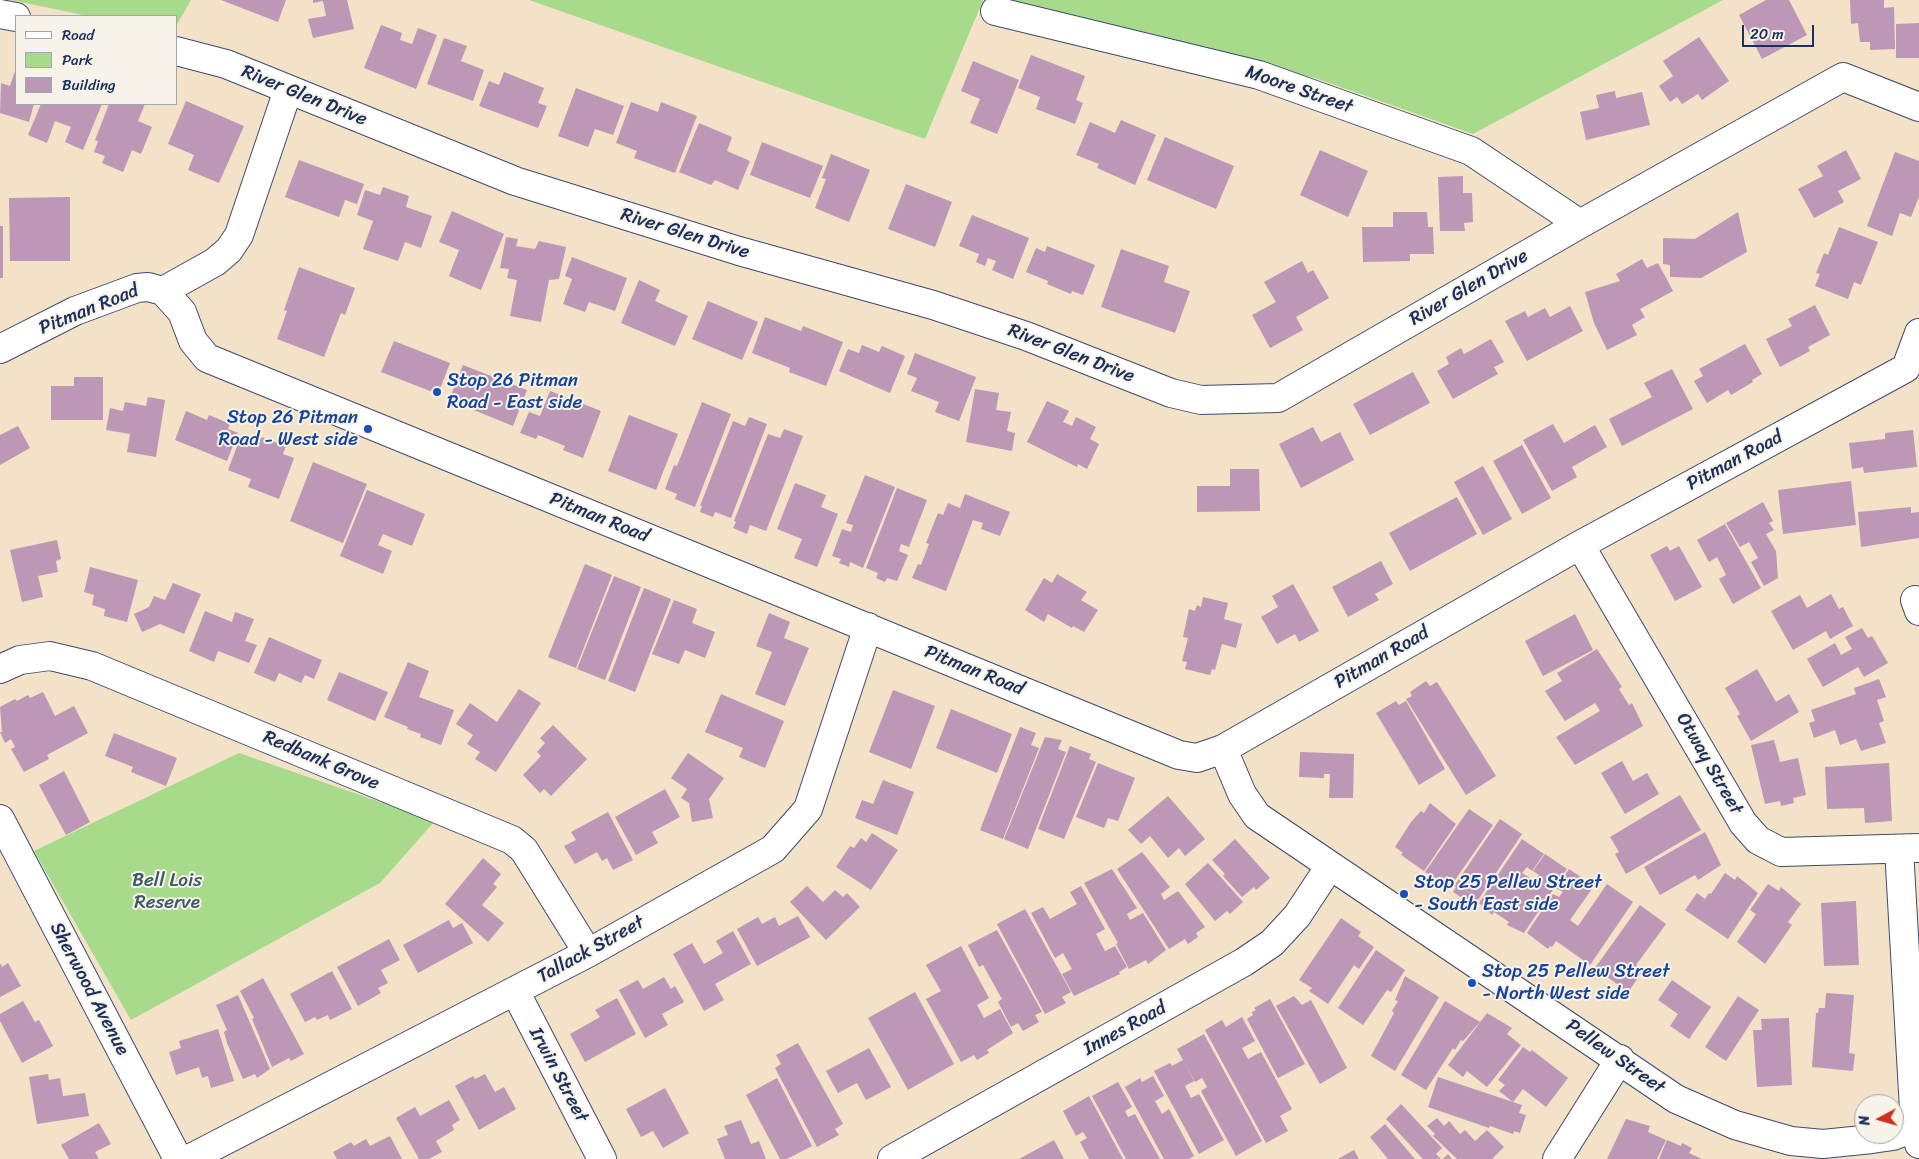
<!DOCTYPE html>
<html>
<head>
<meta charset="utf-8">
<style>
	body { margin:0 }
	#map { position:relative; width:1919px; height:1159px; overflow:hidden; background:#f3e2c7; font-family:Sriracha,sans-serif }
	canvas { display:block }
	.legend { position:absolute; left:15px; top:15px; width:162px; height:90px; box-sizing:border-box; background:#f7f3e8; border:1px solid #9fa5b1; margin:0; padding:6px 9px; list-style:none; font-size:15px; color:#1b2f5e }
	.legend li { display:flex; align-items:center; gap:10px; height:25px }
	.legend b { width:25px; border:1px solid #9fa5b1 }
	.north { position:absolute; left:1854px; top:1094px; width:50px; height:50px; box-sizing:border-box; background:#f7f3e8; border:1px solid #9fa5b1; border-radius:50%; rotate:264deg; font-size:14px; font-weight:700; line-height:20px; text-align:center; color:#1b2f5e }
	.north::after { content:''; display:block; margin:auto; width:18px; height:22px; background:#c8321e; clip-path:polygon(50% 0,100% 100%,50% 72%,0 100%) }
	.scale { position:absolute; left:1742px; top:25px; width:72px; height:22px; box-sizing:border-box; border:2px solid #1b2f5e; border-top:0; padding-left:6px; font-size:15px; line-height:18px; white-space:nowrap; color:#1b2f5e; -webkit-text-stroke:4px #f7f3e8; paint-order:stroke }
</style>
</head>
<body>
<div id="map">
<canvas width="1919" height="1159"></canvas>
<ul class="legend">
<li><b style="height:6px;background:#fff"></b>Road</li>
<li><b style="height:14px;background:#a7db8b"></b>Park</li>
<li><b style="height:14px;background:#bd97b6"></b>Building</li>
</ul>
<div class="north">N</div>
<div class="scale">20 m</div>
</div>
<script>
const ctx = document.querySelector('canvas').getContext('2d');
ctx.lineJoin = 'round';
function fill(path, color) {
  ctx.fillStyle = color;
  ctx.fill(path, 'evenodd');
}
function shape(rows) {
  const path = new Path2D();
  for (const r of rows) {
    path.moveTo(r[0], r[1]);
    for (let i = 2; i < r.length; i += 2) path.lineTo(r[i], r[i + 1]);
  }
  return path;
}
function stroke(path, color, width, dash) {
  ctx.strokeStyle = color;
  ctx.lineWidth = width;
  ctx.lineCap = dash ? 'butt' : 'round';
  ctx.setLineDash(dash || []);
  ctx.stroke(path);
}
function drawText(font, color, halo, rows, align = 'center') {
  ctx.font = font + ' Sriracha,sans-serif';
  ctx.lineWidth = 4;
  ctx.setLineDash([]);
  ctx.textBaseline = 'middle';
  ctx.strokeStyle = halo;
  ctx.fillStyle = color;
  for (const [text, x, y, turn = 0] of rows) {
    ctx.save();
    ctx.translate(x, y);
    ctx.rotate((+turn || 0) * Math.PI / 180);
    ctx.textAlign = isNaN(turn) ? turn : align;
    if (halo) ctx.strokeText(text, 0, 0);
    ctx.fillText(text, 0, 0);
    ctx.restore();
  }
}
fill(shape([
	[11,0,191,0,176,26,176,16,88,16],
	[529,0,983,0,925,139],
	[1011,0,1723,0,1473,134,1318,79],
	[239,753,435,821,380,883,131,1020,34,851]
]), '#a7db8b');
fill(shape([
	[221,0,286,0,278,22],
	[313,0,347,0,354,29,313,38,308,19,326,16,323,1,313,3],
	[1766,0,1789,0,1807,35,1762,59,1739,15],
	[1850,0,1884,0,1884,8,1894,7,1895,49,1870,50,1870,42,1860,42,1858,23,1851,24],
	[1919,23,1919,58,1896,58,1896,24],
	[381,25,402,33,400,40,412,44,418,28,437,35,416,89,364,68],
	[1699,37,1729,81,1702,100,1698,94,1682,104,1677,97,1670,102,1659,86,1673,76,1663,61],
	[444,38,467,46,461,61,484,70,473,101,427,84],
	[1031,55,1085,76,1076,100,1083,103,1075,124,1036,109,1040,97,1018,88],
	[973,61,1019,80,997,134,970,123,980,99,961,91],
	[16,68,16,104,34,104,29,122,0,113,1,83,10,86],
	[504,72,544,88,538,103,547,106,538,128,479,106,489,81,499,85],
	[576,88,624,106,613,135,595,129,588,147,558,136],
	[1615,91,1616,98,1642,92,1650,125,1586,140,1580,112,1599,108,1596,95],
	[186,101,244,126,219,183,188,170,194,155,168,144],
	[631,102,658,112,661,102,697,116,675,173,634,158,637,151,616,143],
	[41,104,102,104,83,150,65,142,71,127,55,121,47,143,28,135],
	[109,104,145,104,138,121,152,127,141,154,132,150,123,172,102,163,105,156,94,152,98,141,95,140],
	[1121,120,1156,135,1135,185,1097,168,1099,164,1076,155,1090,122,1115,133],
	[699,123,732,137,727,151,750,161,738,190,715,180,711,185,679,172],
	[1165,137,1234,166,1216,209,1147,180],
	[762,142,823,166,810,198,750,175],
	[1320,150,1368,171,1348,217,1300,195],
	[1846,150,1861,179,1838,191,1844,202,1814,218,1798,189,1823,176,1817,166],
	[1895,152,1919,161,1919,197,1911,217,1900,213,1892,236,1867,226],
	[831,154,870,170,849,222,815,208,826,179,822,178],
	[299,160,364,184,357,204,345,200,339,217,285,197],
	[1463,176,1463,193,1472,193,1473,222,1464,223,1465,231,1440,231,1438,177],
	[906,184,952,202,935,247,888,229],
	[383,187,409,196,406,207,432,216,421,248,405,242,398,261,363,249,373,221,357,215,365,190,380,195],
	[70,197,70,261,10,261,9,198],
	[452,211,504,234,481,290,449,276,459,250,439,242],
	[1393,212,1427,212,1428,227,1433,227,1434,254,1410,254,1410,261,1363,262,1362,227,1393,227],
	[1738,212,1747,252,1701,278,1670,277,1670,265,1663,264,1663,238,1695,239],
	[972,215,1029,238,1013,279,992,270,996,261,988,258,985,266,976,262,979,254,959,246],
	[0,226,3,226,3,278,0,278],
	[1839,227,1878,242,1861,285,1854,282,1848,299,1815,286,1820,274,1816,273,1824,253,1828,255],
	[506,237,518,239,516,246,535,249,539,241,566,247,559,279,549,280,541,322,510,316,517,280,507,278,509,269,500,268],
	[1047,246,1095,265,1083,295,1072,291,1071,294,1047,284,1048,281,1026,272,1036,248,1045,252],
	[1121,249,1169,266,1164,282,1190,291,1175,333,1101,307],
	[572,257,627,278,615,311,589,302,585,312,563,304,572,279,565,276],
	[1642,259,1647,268,1658,263,1673,291,1640,309,1645,317,1632,325,1637,335,1607,350,1594,323,1585,292,1620,281,1616,274],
	[1302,261,1308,273,1313,270,1329,298,1296,317,1303,330,1270,348,1252,315,1276,302,1264,282],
	[299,267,355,288,345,315,341,313,324,357,277,339,287,311,284,310],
	[639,280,660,290,655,301,688,316,675,346,621,323],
	[708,301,758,322,742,360,692,339],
	[1815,305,1830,335,1808,347,1810,351,1780,367,1766,339,1792,326,1788,319],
	[1570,306,1583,331,1527,361,1505,321,1525,311,1528,317,1545,308,1550,317],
	[765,317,801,331,803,326,843,342,826,386,789,372,790,368,752,353],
	[1491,339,1504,362,1494,367,1498,374,1453,399,1437,371,1449,364,1446,357,1461,348,1464,354],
	[394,341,450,363,438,394,381,372],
	[1745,344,1762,374,1752,380,1753,382,1731,395,1728,390,1707,403,1694,381,1703,376,1699,369],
	[862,345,879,352,882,346,905,356,890,393,839,371,848,349,859,353],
	[915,353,976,377,959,421,935,412,939,402,911,391,917,378,907,374],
	[463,365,527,390,513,426,449,400],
	[1672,369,1693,409,1622,446,1609,419,1652,397,1644,383],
	[1413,372,1430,403,1370,435,1353,404],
	[74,377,103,377,103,420,51,420,51,386,74,386],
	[975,389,999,393,996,410,1011,412,1007,431,1015,433,1012,451,966,442],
	[550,391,601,411,583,458,563,450,565,446,538,435,536,439,520,433,529,412,540,416],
	[148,397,165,400,156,457,127,452,130,434,106,430,110,408,123,411,125,402,146,406],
	[1047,401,1069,411,1063,422,1072,426,1076,417,1096,427,1090,439,1099,444,1087,469,1078,464,1077,467,1027,442],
	[702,402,731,414,695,507,675,499,677,494,665,489,674,465,677,466],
	[186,411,207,420,209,415,230,424,228,429,238,433,227,461,175,440],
	[629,415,678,434,656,490,608,471],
	[749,417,767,424,731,518,715,512,713,517,700,512,702,506,700,506,733,421,745,426],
	[1553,424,1564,443,1595,425,1607,447,1572,467,1577,477,1552,491,1523,440],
	[18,426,30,448,0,465,0,435],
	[1313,427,1321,442,1340,432,1354,460,1301,488,1279,444],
	[784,429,803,436,766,531,750,525,747,534,733,528,736,522,734,521,768,434,780,438],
	[1913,430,1917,467,1864,473,1863,467,1852,469,1849,443,1885,439,1885,433],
	[241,436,259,442,261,437,286,446,283,454,294,458,279,499,248,487,251,479,228,470],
	[1522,445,1551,498,1522,514,1493,461],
	[313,462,367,484,343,543,290,521],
	[1483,466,1512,519,1483,535,1454,482],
	[1230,469,1259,469,1260,511,1197,512,1197,486,1230,486],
	[865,475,895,487,863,568,850,562,849,567,839,563,841,559,832,556,842,529,851,532,853,525,846,523],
	[1851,481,1856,525,1783,534,1778,490],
	[795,483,826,495,821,507,838,514,817,567,794,558,802,539,777,529],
	[897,488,927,500,909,547,901,544,899,551,908,555,897,581,887,578,885,582,876,578,878,573,866,568],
	[367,490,425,514,412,546,383,534,378,545,392,551,383,574,340,556],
	[965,494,1010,512,1000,536,981,529,983,523,973,520,946,591,912,578,918,564,921,565,929,544,926,543,938,513,943,515,948,503,960,508],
	[1457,497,1477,534,1410,571,1389,533],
	[1763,502,1773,521,1769,523,1774,530,1766,534,1776,551,1778,578,1764,586,1751,562,1758,558,1749,542,1740,547,1726,523],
	[1911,507,1911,513,1919,512,1919,538,1861,547,1858,512],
	[1725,524,1761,588,1733,604,1719,579,1726,575,1717,557,1709,562,1697,540],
	[57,540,61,559,56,561,58,572,38,576,43,597,22,602,10,550],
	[1667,546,1670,551,1679,546,1702,587,1675,601,1650,555],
	[1381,561,1393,584,1375,594,1379,600,1348,617,1332,587],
	[585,564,612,575,576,668,548,657],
	[90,567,138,580,127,622,104,616,105,609,92,605,94,595,84,592],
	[1057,574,1087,592,1081,600,1098,610,1084,632,1073,626,1072,628,1048,614,1044,622,1025,610,1044,578,1052,583],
	[614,576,641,587,605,680,577,669],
	[173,583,201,594,184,634,160,624,142,632,134,614,149,607,154,596,165,600],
	[1293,584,1319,631,1299,642,1295,634,1277,644,1261,617,1278,607,1272,596],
	[644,588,671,599,635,692,608,681],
	[1831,594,1839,609,1843,607,1853,626,1830,639,1826,631,1793,650,1771,611,1800,595,1807,608],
	[1203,597,1228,603,1224,619,1242,624,1236,648,1222,644,1215,670,1212,669,1210,675,1185,669,1187,662,1182,661,1188,638,1183,637,1189,609,1195,611,1197,605,1201,607],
	[674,600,697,609,692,623,715,632,705,658,685,650,679,664,652,654],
	[205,611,232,622,235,612,254,619,245,641,257,645,249,663,218,651,214,662,189,651],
	[769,613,790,622,784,638,809,648,785,706,755,694,772,652,756,646],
	[1575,614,1593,650,1543,676,1525,641],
	[1862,628,1868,638,1872,636,1888,663,1864,677,1858,667,1823,687,1807,659,1835,643,1841,655,1852,649,1845,637],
	[269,637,322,660,314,679,305,675,301,683,279,673,275,682,254,673],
	[1597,649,1622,687,1619,689,1629,705,1632,703,1643,726,1575,765,1556,737,1600,711,1595,703,1565,721,1545,691,1562,681,1557,673],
	[408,662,429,671,419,697,454,710,441,745,420,737,421,734,407,729,408,727,384,717],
	[1757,669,1776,702,1789,694,1799,712,1751,741,1737,716,1740,714,1725,688],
	[339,672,388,692,375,721,327,700],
	[1879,679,1886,697,1877,700,1884,721,1879,723,1886,743,1861,751,1856,739,1840,745,1835,730,1814,738,1809,723,1815,721,1811,710,1856,694,1854,688],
	[1426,681,1430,686,1437,682,1496,776,1466,795,1406,699,1412,696,1410,692],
	[519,689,541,703,496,772,475,759,480,752,467,744,473,735,456,724,470,703,497,722],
	[893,690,935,706,911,769,869,752],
	[43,692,55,716,74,706,88,733,47,755,49,759,24,772,11,749,15,747,11,739,5,743,0,732,2,732,0,707,15,699,17,701,28,695,30,698],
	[721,694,784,721,765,768,739,757,743,748,705,732],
	[1396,701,1399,705,1406,701,1445,769,1419,785,1376,713],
	[951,709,1012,734,997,773,936,748],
	[553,725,587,759,551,796,544,789,540,793,523,775,541,756,537,752,545,743,540,738],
	[1020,727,1036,733,1031,745,1039,748,1003,839,980,830],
	[114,733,177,758,166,786,131,772,133,767,105,756],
	[1045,737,1062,740,1058,749,1066,752,1028,849,1004,839],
	[1774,740,1780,762,1798,758,1806,795,1793,798,1794,803,1781,806,1780,801,1765,804,1751,745],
	[1070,746,1091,754,1089,759,1096,762,1064,839,1038,829],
	[1300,752,1354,754,1353,798,1329,798,1330,774,1324,774,1324,778,1299,777],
	[688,753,724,778,709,799,713,818,692,822,689,803,681,798,687,789,671,778],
	[1622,761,1633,781,1647,773,1659,794,1625,814,1601,773],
	[1098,763,1135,778,1118,821,1108,818,1104,828,1076,817],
	[1889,763,1892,821,1865,823,1864,808,1827,809,1825,767],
	[64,771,90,822,66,835,39,785],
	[883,780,914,792,897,835,855,818,862,800,873,804],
	[665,789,680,817,652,832,658,843,636,855,615,817],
	[1680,795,1701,830,1626,874,1615,854,1619,852,1610,837],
	[1168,796,1205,839,1185,856,1179,848,1168,858,1150,836,1141,844,1128,830],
	[1430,803,1456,824,1424,871,1401,855,1403,853,1395,847,1411,822,1421,811,1424,813],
	[1469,809,1493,825,1451,886,1449,884,1447,887,1425,872],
	[608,812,633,860,613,870,607,858,602,861,597,852,575,864,564,846,576,840,571,832],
	[1500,819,1522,834,1474,906,1453,892,1456,887,1454,886],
	[1705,832,1721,865,1698,880,1695,875,1660,895,1644,867],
	[872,833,898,850,871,890,836,867,850,846,854,848,861,838,866,842],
	[1235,839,1270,878,1256,890,1254,887,1242,897,1223,876,1225,874,1212,860],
	[1522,839,1544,854,1532,871,1527,867,1522,873,1535,881,1539,875,1533,871,1545,854,1567,869,1524,933,1507,925,1509,922,1494,912,1492,915,1479,903],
	[1142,852,1170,887,1161,894,1164,900,1178,891,1205,927,1196,933,1198,937,1188,944,1185,939,1169,949,1117,869],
	[483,858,501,874,493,884,497,887,482,905,504,923,488,942,445,904],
	[1208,863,1243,902,1230,914,1227,911,1215,921,1185,884],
	[1112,869,1137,908,1127,914,1130,920,1143,913,1166,950,1148,964,1146,960,1129,969,1116,944,1118,943,1084,883],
	[1569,869,1594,886,1570,920,1578,926,1607,884,1633,902,1590,965,1556,941,1552,947,1550,946,1548,949,1527,933,1553,894,1559,897,1563,892,1556,888],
	[1725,873,1735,880,1737,876,1758,893,1728,939,1685,910,1697,893,1705,899,1709,893,1711,894],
	[1768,884,1779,891,1781,887,1801,904,1788,922,1792,925,1765,964,1737,942,1756,914,1750,910],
	[807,886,823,902,835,890,843,897,847,893,860,907,826,940,790,902],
	[1081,886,1105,929,1096,934,1105,951,1115,946,1127,967,1119,972,1120,974,1074,996,1062,974,1072,969,1063,953,1055,958,1031,913,1043,907,1050,919,1077,904,1070,892],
	[1856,901,1859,965,1824,966,1821,903],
	[1640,905,1666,924,1636,965,1643,971,1628,992,1595,968],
	[1025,909,1071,992,1062,997,1066,1003,1045,1014,997,924],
	[798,916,810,937,757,966,737,929,758,917,762,924,775,917,779,926],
	[1341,918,1361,932,1358,936,1374,947,1359,969,1354,965,1328,1004,1309,991,1312,988,1299,980],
	[449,920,453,928,462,923,473,943,418,973,403,945],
	[997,930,1042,1012,1035,1015,1039,1022,1023,1031,1018,1023,1011,1027,998,1002,1002,999,983,965,979,967,968,945],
	[733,931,751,964,715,984,724,1000,704,1011,673,954,692,943,704,964,723,953,716,941],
	[389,939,400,960,381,970,388,983,378,988,381,993,358,1006,337,967],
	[961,946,989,998,977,1005,984,1018,1000,1009,1013,1033,987,1050,989,1053,977,1060,974,1055,961,1062,926,999,941,991,926,965],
	[1376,950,1405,970,1391,992,1387,990,1363,1025,1338,1008],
	[0,963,2,967,8,963,21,986,0,997],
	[332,971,352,1009,330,1020,328,1015,317,1020,315,1017,305,1022,290,994],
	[1405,976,1439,997,1395,1071,1371,1056,1394,1013,1392,1011,1398,1001,1395,1000],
	[664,977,671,989,675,986,684,1002,662,1014,668,1025,645,1038,619,990,638,980,643,989],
	[263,978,304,1054,291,1061,289,1058,272,1067,252,1019,254,1018,240,991],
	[1672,980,1711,1007,1689,1039,1670,1026,1678,1014,1658,1000],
	[915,992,954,1064,908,1090,868,1018],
	[1826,993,1854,995,1849,1053,1855,1054,1853,1071,1812,1067,1816,1013,1818,1013,1819,1008,1825,1008],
	[238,995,270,1069,257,1078,255,1074,243,1079,227,1043,224,1032,227,1030,216,1005],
	[1294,996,1302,1005,1311,1000,1347,1068,1320,1084,1276,1006],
	[1738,996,1759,1010,1726,1061,1705,1047],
	[617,998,636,1034,585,1062,570,1034,600,1017,595,1010],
	[1270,999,1305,1064,1278,1078,1247,1019,1253,1015,1252,1012,1256,1010,1254,1008],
	[23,1001,35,1022,39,1020,53,1046,22,1063,0,1021,0,1014],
	[1445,1001,1480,1022,1463,1041,1461,1040,1455,1050,1453,1048,1426,1090,1401,1075],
	[1487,1013,1512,1028,1507,1034,1521,1045,1487,1087,1467,1071,1463,1077,1448,1065],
	[1242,1017,1255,1041,1242,1048,1248,1059,1261,1052,1292,1109,1280,1116,1288,1131,1266,1143,1205,1030,1222,1020,1226,1027],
	[1789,1018,1792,1085,1757,1087,1753,1030,1762,1030,1761,1019],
	[218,1029,234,1081,211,1088,208,1076,202,1078,199,1067,176,1075,169,1052,181,1048,179,1041],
	[1204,1034,1262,1141,1236,1156,1201,1091,1207,1087,1202,1078,1195,1082,1177,1049],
	[798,1043,843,1124,835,1129,839,1135,817,1147,775,1068,781,1064,776,1055],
	[1523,1047,1530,1052,1532,1050,1568,1078,1546,1107,1523,1089,1513,1102,1499,1091,1505,1085,1498,1080],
	[869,1048,891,1087,866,1100,857,1083,838,1093,826,1071],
	[1183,1060,1194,1081,1185,1086,1191,1098,1199,1094,1224,1140,1199,1154,1154,1071,1170,1063,1172,1066],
	[48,1074,49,1080,60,1078,63,1096,85,1093,89,1116,37,1124,29,1077],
	[485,1074,495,1092,504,1087,516,1109,479,1130,455,1086,473,1076,475,1079],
	[1153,1076,1164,1096,1155,1101,1162,1114,1169,1109,1194,1156,1189,1159,1164,1159,1125,1087,1140,1078,1142,1082],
	[1438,1077,1522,1105,1519,1113,1526,1115,1520,1133,1514,1131,1513,1134,1490,1126,1489,1128,1428,1107],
	[777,1078,812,1146,787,1159,780,1159,746,1095],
	[1118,1082,1132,1107,1125,1111,1128,1117,1135,1114,1160,1159,1126,1159,1092,1096],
	[665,1088,689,1133,663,1148,653,1131,641,1137,626,1109],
	[1089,1096,1123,1159,1089,1159,1080,1142,1087,1138,1083,1132,1076,1136,1063,1111],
	[449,1100,460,1120,452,1125,454,1130,436,1141,442,1152,429,1159,419,1159,396,1118,415,1107,420,1116],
	[1401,1104,1442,1148,1436,1154,1441,1159,1423,1159,1386,1119],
	[1437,1118,1444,1126,1449,1121,1460,1134,1465,1130,1475,1141,1487,1130,1504,1147,1492,1159,1457,1159,1433,1136,1435,1134,1427,1126],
	[1626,1119,1650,1126,1648,1132,1666,1140,1657,1159,1607,1159],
	[741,1120,751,1144,759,1141,766,1159,725,1159,717,1139,728,1135,724,1126],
	[99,1123,111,1144,95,1152,99,1159,69,1159,61,1145],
	[1385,1124,1415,1159,1388,1159,1370,1137],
	[390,1136,402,1159,337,1159,333,1152,351,1142,354,1146,366,1139,370,1146],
	[1054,1140,1064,1159,1019,1159],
	[1667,1140,1681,1146,1682,1143,1692,1148,1689,1153,1702,1159,1659,1159],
	[1354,1150,1359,1159,1338,1159],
	[1448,1154,1452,1159,1443,1159]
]), '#bd97b6');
const minor = shape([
	[995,11,1259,75,1471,151,1580,224],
	[0,14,16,17],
	[176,51,226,64,515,181,739,251,933,305,1026,336,1171,393,1201,400,1278,398,1580,224,1843,77,1919,107],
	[163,291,215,262,229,250,239,235,288,90],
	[0,349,75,311,137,288,148,287,163,291,182,312,193,341,207,358,1179,755,1197,758,1223,749,1580,545,1906,368,1919,333],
	[1580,545,1743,823,1758,840,1781,852,1919,848],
	[1915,600,1919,611],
	[0,669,20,660,50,656,92,666,512,840,524,850,588,953],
	[1223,749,1242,794,1257,816,1676,1099,1735,1125,1791,1141,1823,1144,1872,1139,1893,1136,1919,1126],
	[0,819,178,1159],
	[1899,849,1915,1127,1919,1144],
	[515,991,602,1159],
	[189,1159,588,953,773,849,808,809,868,627],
	[892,1159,1244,962,1272,943,1297,916,1330,866],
	[1557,1159,1620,1059]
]);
stroke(minor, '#3b4a6e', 30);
stroke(minor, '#fff', 28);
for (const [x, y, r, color] of [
	[437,392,5,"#1a4fb4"],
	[368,429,5,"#1a4fb4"],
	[1404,894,5,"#1a4fb4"],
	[1472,983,5,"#1a4fb4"]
]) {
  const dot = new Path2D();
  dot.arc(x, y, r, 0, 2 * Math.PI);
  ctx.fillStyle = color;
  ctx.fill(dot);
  stroke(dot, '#f7f3e8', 2);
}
drawText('19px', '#1b2f5e', '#f7f3e8', [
	["Moore Street",1299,90,19],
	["River Glen Drive",304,96,22],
	["River Glen Drive",685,234,17],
	["River Glen Drive",1469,288,-30],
	["Pitman Road",89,310,-22],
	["River Glen Drive",1071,354,21],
	["Pitman Road",1735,461,-28],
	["Pitman Road",599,518,22],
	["Pitman Road",1382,658,-30],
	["Pitman Road",974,671,22],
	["Redbank Grove",321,761,23],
	["Otway Street",1709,764,60],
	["Tallack Street",591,950,-29],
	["Sherwood Avenue",89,989,62],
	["Innes Road",1125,1029,-29],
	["Pellew Street",1615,1057,35],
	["Irwin Street",558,1075,62]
]);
drawText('19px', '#164399', '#f7f3e8', [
	["Stop 26 Pitman",447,381],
	["Road - East side",447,403],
	["Stop 26 Pitman",358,418,"right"],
	["Road - West side",358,440,"right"],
	["Stop 25 Pellew Street",1414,883],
	["- South East side",1414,905],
	["Stop 25 Pellew Street",1482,972],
	["- North West side",1482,994]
], 'left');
drawText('19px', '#3e5a69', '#f7f3e8', [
	["Bell Lois",167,881],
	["Reserve",167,903]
]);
</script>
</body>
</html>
